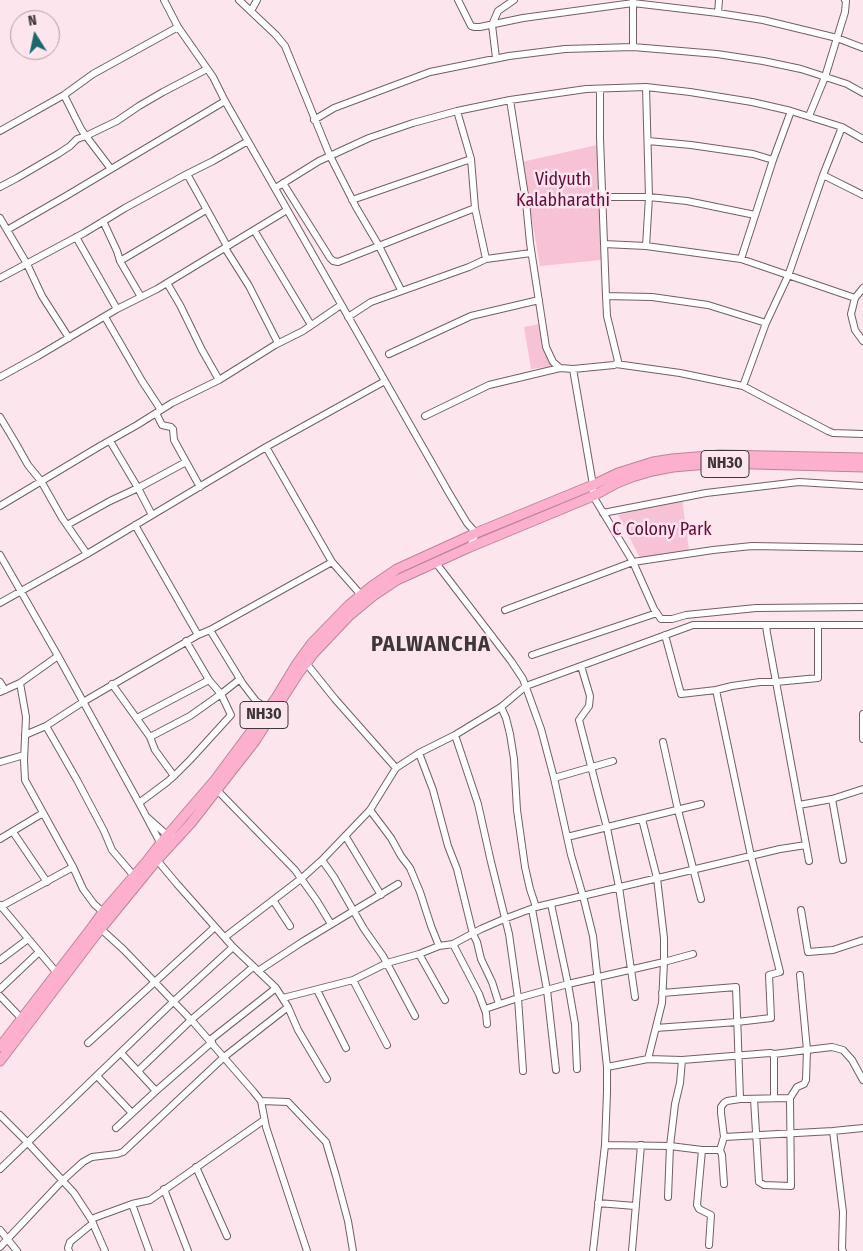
<!DOCTYPE html>
<html>
<head>
<meta charset="utf-8">
<style>
	body { margin:0 }
	#map { position:relative; width:863px; height:1251px; overflow:hidden; background:#fce5ed; font-family:"Fira Sans Condensed",sans-serif }
	canvas { display:block }
	.north { position:absolute; left:10px; top:10px; width:50px; height:50px; box-sizing:border-box; background:#fce5ed; border:1px solid #b09fa5; border-radius:50%; rotate:350deg; font-size:14px; font-weight:700; line-height:20px; text-align:center; color:#3e3639 }
	.north::after { content:''; display:block; margin:auto; width:18px; height:22px; background:#1a676e; clip-path:polygon(50% 0,100% 100%,50% 72%,0 100%) }
</style>
</head>
<body>
<div id="map">
<canvas width="863" height="1251"></canvas>
<div class="north">N</div>
</div>
<script>
const ctx = document.querySelector('canvas').getContext('2d');
ctx.lineJoin = 'round';
function fill(path, color) {
  ctx.fillStyle = color;
  ctx.fill(path, 'evenodd');
}
function shape(rows) {
  const path = new Path2D();
  for (const r of rows) {
    path.moveTo(r[0], r[1]);
    for (let i = 2; i < r.length; i += 2) path.lineTo(r[i], r[i + 1]);
  }
  return path;
}
function stroke(path, color, width, dash) {
  ctx.strokeStyle = color;
  ctx.lineWidth = width;
  ctx.lineCap = dash ? 'butt' : 'round';
  ctx.setLineDash(dash || []);
  ctx.stroke(path);
}
function drawText(font, color, halo, rows, align = 'center') {
  ctx.font = font + ' "Fira Sans Condensed",sans-serif';
  ctx.lineWidth = 5;
  ctx.setLineDash([]);
  ctx.textBaseline = 'middle';
  ctx.strokeStyle = halo;
  ctx.fillStyle = color;
  for (const [text, x, y, turn = 0] of rows) {
    ctx.save();
    ctx.translate(x, y);
    ctx.rotate((+turn || 0) * Math.PI / 180);
    ctx.textAlign = isNaN(turn) ? turn : align;
    if (halo) ctx.strokeText(text, 0, 0);
    ctx.fillText(text, 0, 0);
    ctx.restore();
  }
}
fill(shape([
	[597,145,601,260,540,266,522,162],
	[545,323,552,366,531,369,524,327],
	[682,499,689,550,640,558,618,515]
]), '#f7c1d6');
const minor = shape([
	[164,0,178,27,213,77,225,101,449,493,467,523,476,533,470,547],
	[239,0,276,35,285,46,330,156,356,207,379,246,401,290],
	[458,0,471,26,475,27,480,27,523,18,633,3,718,13,763,20,837,38,863,48],
	[251,11,257,0],
	[718,13,719,0],
	[633,47,633,0],
	[496,58,492,25,498,11,514,0],
	[646,87,649,197,646,246],
	[510,100,526,202,530,243,546,347,553,362,560,368,573,369,614,365,616,364,618,361,607,316,606,296,600,138,600,89],
	[457,111,471,159,475,208,486,259],
	[809,116,825,77,845,12,846,1,845,0],
	[314,120,334,108,430,72,509,56,565,49,633,47,717,54,763,61,801,69,847,84,863,93],
	[0,131,64,95,93,74,178,27],
	[648,141,691,145,753,154,773,160],
	[111,169,86,136,117,121,139,106,163,92,207,69],
	[187,174,213,161,248,141],
	[823,175,863,195],
	[283,183,330,258,333,261,338,262,475,208],
	[0,187,17,178,58,154,70,146,77,139,86,136,81,129,64,95],
	[277,187,319,161,369,138,413,123,457,111,510,100,586,89,646,87,690,92,752,102,791,111,842,127,863,139],
	[602,197,649,197,687,201,755,215],
	[352,200,471,159],
	[0,218,27,264,42,296,69,338],
	[103,221,117,251,120,261,141,297],
	[7,230,66,196,225,101],
	[254,230,311,325],
	[76,237,117,309],
	[604,244,646,246,741,259,855,298],
	[225,248,249,286,278,343],
	[741,259,773,160,791,111],
	[120,261,206,210],
	[0,278,84,233,125,208,187,174,227,246],
	[167,283,180,305,202,350,219,380],
	[863,288,855,298,851,314,855,330,863,341],
	[606,296,652,297,708,305,766,323],
	[105,317,142,381,161,410],
	[348,317,371,302,469,267,486,259,531,253],
	[389,354,471,316,539,300],
	[616,364,680,373,743,386,828,431,833,433,863,434],
	[573,369,593,485,593,496,633,562,654,609,661,619,672,619,686,615,756,608,863,607],
	[0,377,38,356,117,309,157,289,287,210],
	[743,386,766,323,788,276,823,175,842,127],
	[156,413,162,425,171,427,173,429,174,440,200,487],
	[425,416,489,385,560,368],
	[0,417,15,442,28,465,41,481,62,518,87,554],
	[110,441,138,488,152,515],
	[266,447,332,562,361,595,360,597],
	[0,506,100,446,137,425,172,403,219,380,275,345,303,331,341,305],
	[603,513,706,493,799,482,863,486],
	[67,525,110,501,138,488,186,462],
	[135,525,198,635],
	[0,555,58,656,139,803,162,846],
	[436,563,511,661,523,679,541,729,554,778,571,855,583,896,593,936,607,1067,607,1092,605,1145,593,1251],
	[0,603,87,554,266,447,385,381],
	[505,610,633,562,713,550,752,546,863,548],
	[766,625,767,633,809,861],
	[210,630,243,684,256,701,268,709],
	[665,635,681,694,716,690,732,686,760,682,776,682,818,678,818,625],
	[532,655,657,613],
	[306,663,335,699,396,768],
	[581,666,590,696,589,706,579,720,607,828,619,887,635,997],
	[0,682,5,690],
	[20,683,26,717,24,760,25,780,73,867,83,889,94,904,103,912],
	[112,684,150,737,155,750,174,776],
	[0,692,20,683,58,656],
	[501,707,506,718,510,734,514,759,517,810,525,867,530,889,536,907],
	[863,714,863,739],
	[137,718,209,680],
	[46,726,77,780,104,831,112,850,134,876],
	[25,735,46,726,83,702,198,635,210,630,332,562],
	[455,735,478,804,491,862,509,934,518,998,523,1071],
	[150,737,190,716,221,694,240,679],
	[663,742,678,810,701,899],
	[419,753,433,790,448,846,457,869,473,934,477,942,481,959,492,982,499,1004],
	[0,762,24,755],
	[554,778,613,761],
	[217,790,295,870,317,901,331,924],
	[832,799,843,860],
	[139,803,167,782,174,776,190,760,231,715,221,694,209,680,186,641],
	[799,805,832,799,863,789],
	[370,810,391,838,401,856,410,868,420,892,431,926,439,946],
	[148,818,167,835,172,835],
	[642,819,657,878,664,938,664,962,662,1003,648,1059],
	[13,832,47,882],
	[346,837,381,895],
	[567,837,701,804],
	[0,839,43,813],
	[157,860,177,884,233,947,276,988,288,1007,298,1030,327,1079],
	[322,860,334,877,364,929,383,956,415,1016],
	[273,900,290,926],
	[551,904,568,984,575,1024,577,1069],
	[0,905,57,973],
	[0,907,73,867],
	[532,909,547,990,556,1070],
	[801,910,808,952,833,950,863,940],
	[101,929,124,950,194,1023,253,1091,261,1101,266,1127,307,1251],
	[225,937,302,878,322,860,370,810,396,768,419,753,455,735,501,707,526,686,693,625,863,625],
	[453,944,479,994,486,1013,487,1024],
	[419,954,445,1000],
	[0,960,28,939],
	[258,971,302,942,398,884],
	[353,980,387,1045],
	[0,989,39,952],
	[317,990,346,1048],
	[662,993,736,987,740,1099],
	[0,996,22,1019],
	[283,998,353,980,387,963,419,954,439,946,453,944,481,929,504,919,536,907,780,849,806,845],
	[485,1009,518,998,568,984,664,962,693,954],
	[656,1028,737,1022,771,1018,769,975,780,972,751,856,716,690],
	[210,1040,276,988],
	[88,1043,215,927],
	[121,1053,156,1091],
	[774,1054,774,1098],
	[607,1067,648,1059,682,1060,770,1053,774,1054,807,1050,800,975],
	[138,1071,191,1020,253,967],
	[97,1076,132,1113],
	[754,1099,759,1182,764,1185,791,1186,790,1098,797,1087,804,1084,806,1080,807,1050,832,1047,843,1050,852,1060,863,1080],
	[261,1101,288,1102,326,1142,336,1176,348,1221,353,1251],
	[0,1115,28,1143,74,1193,91,1219,105,1251],
	[116,1128,156,1091,212,1042],
	[833,1131,843,1212,842,1249,843,1251],
	[724,1137,833,1131,863,1128],
	[605,1145,670,1146,702,1150,720,1150],
	[702,1150,697,1205,699,1209,711,1215,709,1245],
	[196,1167,227,1236],
	[0,1169,174,1001,233,947],
	[724,1184,722,1155,720,1150,724,1137,721,1113,721,1107,724,1103,727,1101,740,1099,790,1098],
	[164,1189,188,1251],
	[668,1197,670,1146,675,1104,680,1083,682,1060],
	[598,1203,635,1206],
	[132,1204,149,1251],
	[91,1219,132,1204,150,1200,264,1120],
	[0,1230,17,1251],
	[0,1247,62,1181,83,1162,92,1157,117,1154,123,1152,224,1057,288,1007],
	[69,1251,68,1248,70,1242,93,1223],
	[632,1251,641,1145]
]);
const highway = shape([
	[0,1047,93,926,103,912,147,861,160,844,215,780,276,698,296,665,312,643,349,605,372,586,397,569,476,533,593,485,618,473,653,462,672,459,720,455,863,458],
	[0,1061,95,936,157,860,191,823,255,741,298,674,314,653,350,615,373,596,397,580,470,547,593,496,617,483,632,477,652,471,673,467,719,463,863,467]
]);
stroke(minor, '#725f66', 8);
stroke(highway, '#ba859a', 11);
stroke(minor, '#fff', 6);
stroke(highway, '#fcb0ce', 9);
for (const [x, y, w] of [
	[725,464,48],
	[264,715,48]
]) {
  const box = new Path2D();
  box.roundRect(x - w / 2, y - 13.5, w, 27, 4);
  ctx.fillStyle = '#fce5ed';
  ctx.fill(box);
  stroke(box, '#3e3639', 1);
}
drawText('bold 16px', '#3e3639', null, [
	["NH30",725,464],
	["NH30",264,715]
]);
drawText('18px', '#650c3d', '#fce5ed', [
	["Vidyuth",563,180],
	["Kalabharathi",563,201],
	["C Colony Park",662,530]
]);
ctx.letterSpacing = '1px';
drawText('bold 22px', '#3e3639', '#fce5ed', [
	["PALWANCHA",431,645]
]);
ctx.letterSpacing = '0px';
</script>
</body>
</html>
